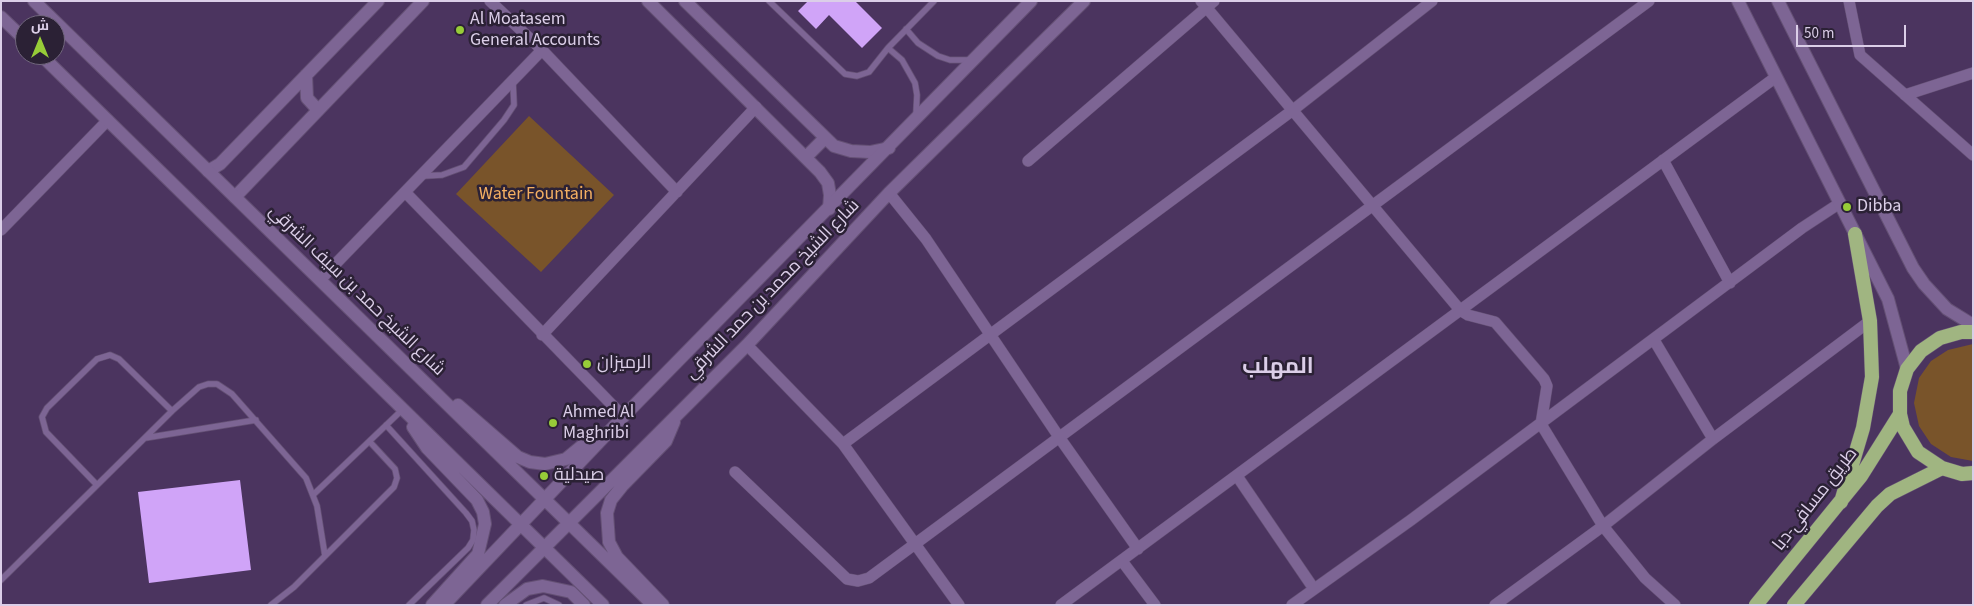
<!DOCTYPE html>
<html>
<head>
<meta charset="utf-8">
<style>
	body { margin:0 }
	#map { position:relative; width:1974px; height:606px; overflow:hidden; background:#4b345f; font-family:"Source Sans 3",Cairo,sans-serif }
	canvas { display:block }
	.frame { position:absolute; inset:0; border:2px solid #dbcee8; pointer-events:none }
	.north { position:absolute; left:15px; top:15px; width:50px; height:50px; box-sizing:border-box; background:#2b2135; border:1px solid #71667d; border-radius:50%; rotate:0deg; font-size:14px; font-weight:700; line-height:20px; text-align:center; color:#dbcee8 }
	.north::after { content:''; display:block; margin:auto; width:18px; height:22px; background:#97cc38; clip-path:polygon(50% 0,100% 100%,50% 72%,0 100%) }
	.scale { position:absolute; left:1796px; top:25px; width:110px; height:22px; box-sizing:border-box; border:2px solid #dbcee8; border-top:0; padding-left:6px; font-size:15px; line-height:18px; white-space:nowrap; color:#dbcee8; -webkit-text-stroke:4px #2b2135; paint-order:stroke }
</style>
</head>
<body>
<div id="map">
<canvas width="1974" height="606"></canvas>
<div class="frame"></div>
<div class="north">ش</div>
<div class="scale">50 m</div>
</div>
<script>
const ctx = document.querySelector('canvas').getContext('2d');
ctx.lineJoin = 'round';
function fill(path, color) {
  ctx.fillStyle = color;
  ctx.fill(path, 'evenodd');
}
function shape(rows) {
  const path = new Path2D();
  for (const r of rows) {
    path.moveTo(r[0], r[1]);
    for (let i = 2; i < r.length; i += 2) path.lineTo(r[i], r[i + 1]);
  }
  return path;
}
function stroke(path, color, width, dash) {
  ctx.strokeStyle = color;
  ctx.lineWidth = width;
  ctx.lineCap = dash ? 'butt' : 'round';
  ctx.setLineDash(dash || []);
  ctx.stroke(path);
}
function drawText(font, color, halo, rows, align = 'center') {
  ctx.font = font + ' "Source Sans 3",Cairo,sans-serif';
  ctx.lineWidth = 5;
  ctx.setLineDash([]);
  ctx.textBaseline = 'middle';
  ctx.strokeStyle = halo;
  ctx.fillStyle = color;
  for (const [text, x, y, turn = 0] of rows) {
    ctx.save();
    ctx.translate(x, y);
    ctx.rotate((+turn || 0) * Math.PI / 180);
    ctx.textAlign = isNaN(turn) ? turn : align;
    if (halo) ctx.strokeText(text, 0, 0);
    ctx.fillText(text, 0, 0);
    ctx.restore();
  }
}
fill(shape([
	[529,116,614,195,541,272,456,194],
	[1973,344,1973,461,1951,457,1931,444,1919,426,1914,403,1919,378,1931,361,1948,350]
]), '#79542a');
fill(shape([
	[808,1,855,1,882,28,862,48,829,15,816,29,798,11],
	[240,480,251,570,149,583,138,492]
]), '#d0a4f8');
const service = shape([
	[769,1,845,74,857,76,869,72,888,48,934,1],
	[906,29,918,43,938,56,950,60,970,60],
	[888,48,902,60,915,83,917,95,916,115],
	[423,176,442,175,464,167,504,120,514,105,513,82],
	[386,425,466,513,472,521,474,530,473,540,468,548,409,605],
	[145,438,256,420],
	[97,485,46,432,42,417,47,408,97,359,110,355,119,359,172,411],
	[314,494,402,410],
	[1,580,172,411,199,387,208,384,217,384,232,394,306,478,317,506,325,556],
	[271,605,294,587,394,487,397,478,395,469,370,442],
	[526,605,544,598,559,605]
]);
const minor = shape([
	[490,1,542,50,677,192],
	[1201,1,1460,310,1468,315,1495,322,1544,379,1547,386,1541,424,1603,526,1645,578,1675,605],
	[1849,1,1860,55,1973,155],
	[1905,95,1973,73],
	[1663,160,1730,283],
	[1028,161,1214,1],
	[405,192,619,412],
	[889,193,926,239,1059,437,1138,549],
	[1,230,108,120],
	[320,280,542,50],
	[542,335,756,107],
	[1654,340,1713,439],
	[747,345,843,444,959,605],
	[843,444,1293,110,1432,1],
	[735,472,847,579,858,581,869,578,1649,1],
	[1237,476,1314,589],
	[1122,561,1155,605],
	[1061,605,1776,77],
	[1292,605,1411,520,1802,228,1840,203],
	[1495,605,1603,526,1713,439,1870,321]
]);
const tertiary = shape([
	[648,1,820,172,828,183,830,195,829,209],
	[685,1,834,146,851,151,870,152,889,148],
	[306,75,307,98,318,110],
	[806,157,825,138],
	[208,171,220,164,378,1],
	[235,197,423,1]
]);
const secondary = shape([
	[34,1,653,605],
	[1738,1,1888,299,1907,369],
	[1778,1,1913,268,1924,284,1947,309,1973,325],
	[1,17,25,40],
	[41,55,603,605],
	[458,405,518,457,530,462,545,464,566,459,594,436],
	[413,427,427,448,477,500,483,512,485,524,478,554,432,605],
	[444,605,621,419,1031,1],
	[487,605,747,345,889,193,1084,1],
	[505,605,527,589,543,586,571,592,584,605],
	[663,605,617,557,609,542,607,513,611,500,623,485,666,441,674,422]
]);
const trunk = shape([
	[1973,332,1961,332,1940,338,1921,351,1907,369,1900,391,1900,414,1903,427,1918,452,1942,468,1962,474,1973,473],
	[1841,502,1863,428,1872,377,1870,321,1855,234],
	[1756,605,1861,476,1900,414],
	[1794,605,1877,506,1890,494,1942,468]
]);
stroke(service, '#645074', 7);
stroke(minor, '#645074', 12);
stroke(tertiary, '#645074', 14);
stroke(secondary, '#645074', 14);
stroke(trunk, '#645074', 15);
stroke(service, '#7d6594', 5.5);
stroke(minor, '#7d6594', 11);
stroke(tertiary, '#7d6594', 12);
stroke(secondary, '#7d6594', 12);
stroke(trunk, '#a0b581', 14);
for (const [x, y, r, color] of [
	[460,30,5,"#97cc38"],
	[1847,207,5,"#97cc38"],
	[587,364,5,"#97cc38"],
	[553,423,5,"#97cc38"],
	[544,476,5,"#97cc38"]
]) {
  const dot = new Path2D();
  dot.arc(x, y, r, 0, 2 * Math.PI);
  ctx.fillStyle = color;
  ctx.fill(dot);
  stroke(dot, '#2b2135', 2);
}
drawText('18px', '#dbcee8', '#2b2135', [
	["Al Moatasem",470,20],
	["General Accounts",470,41],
	["Dibba",1857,207],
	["الرميزان",597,364],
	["Ahmed Al",563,413],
	["Maghribi",563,434],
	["صيدلية",554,476]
], 'left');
drawText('18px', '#f4af62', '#2b2135', [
	["Water Fountain",536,195]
]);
drawText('18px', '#dbcee8', '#2b2135', [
	["شارع الشيخ محمد بن حمد الشرقي",773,290,-46],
	["شارع الشيخ حمد بن سيف الشرقي",356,291,44],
	["طريق مسافي-دبا",1816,500,-52]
]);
drawText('bold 22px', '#dbcee8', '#2b2135', [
	["المهلب",1278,368]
]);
</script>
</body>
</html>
